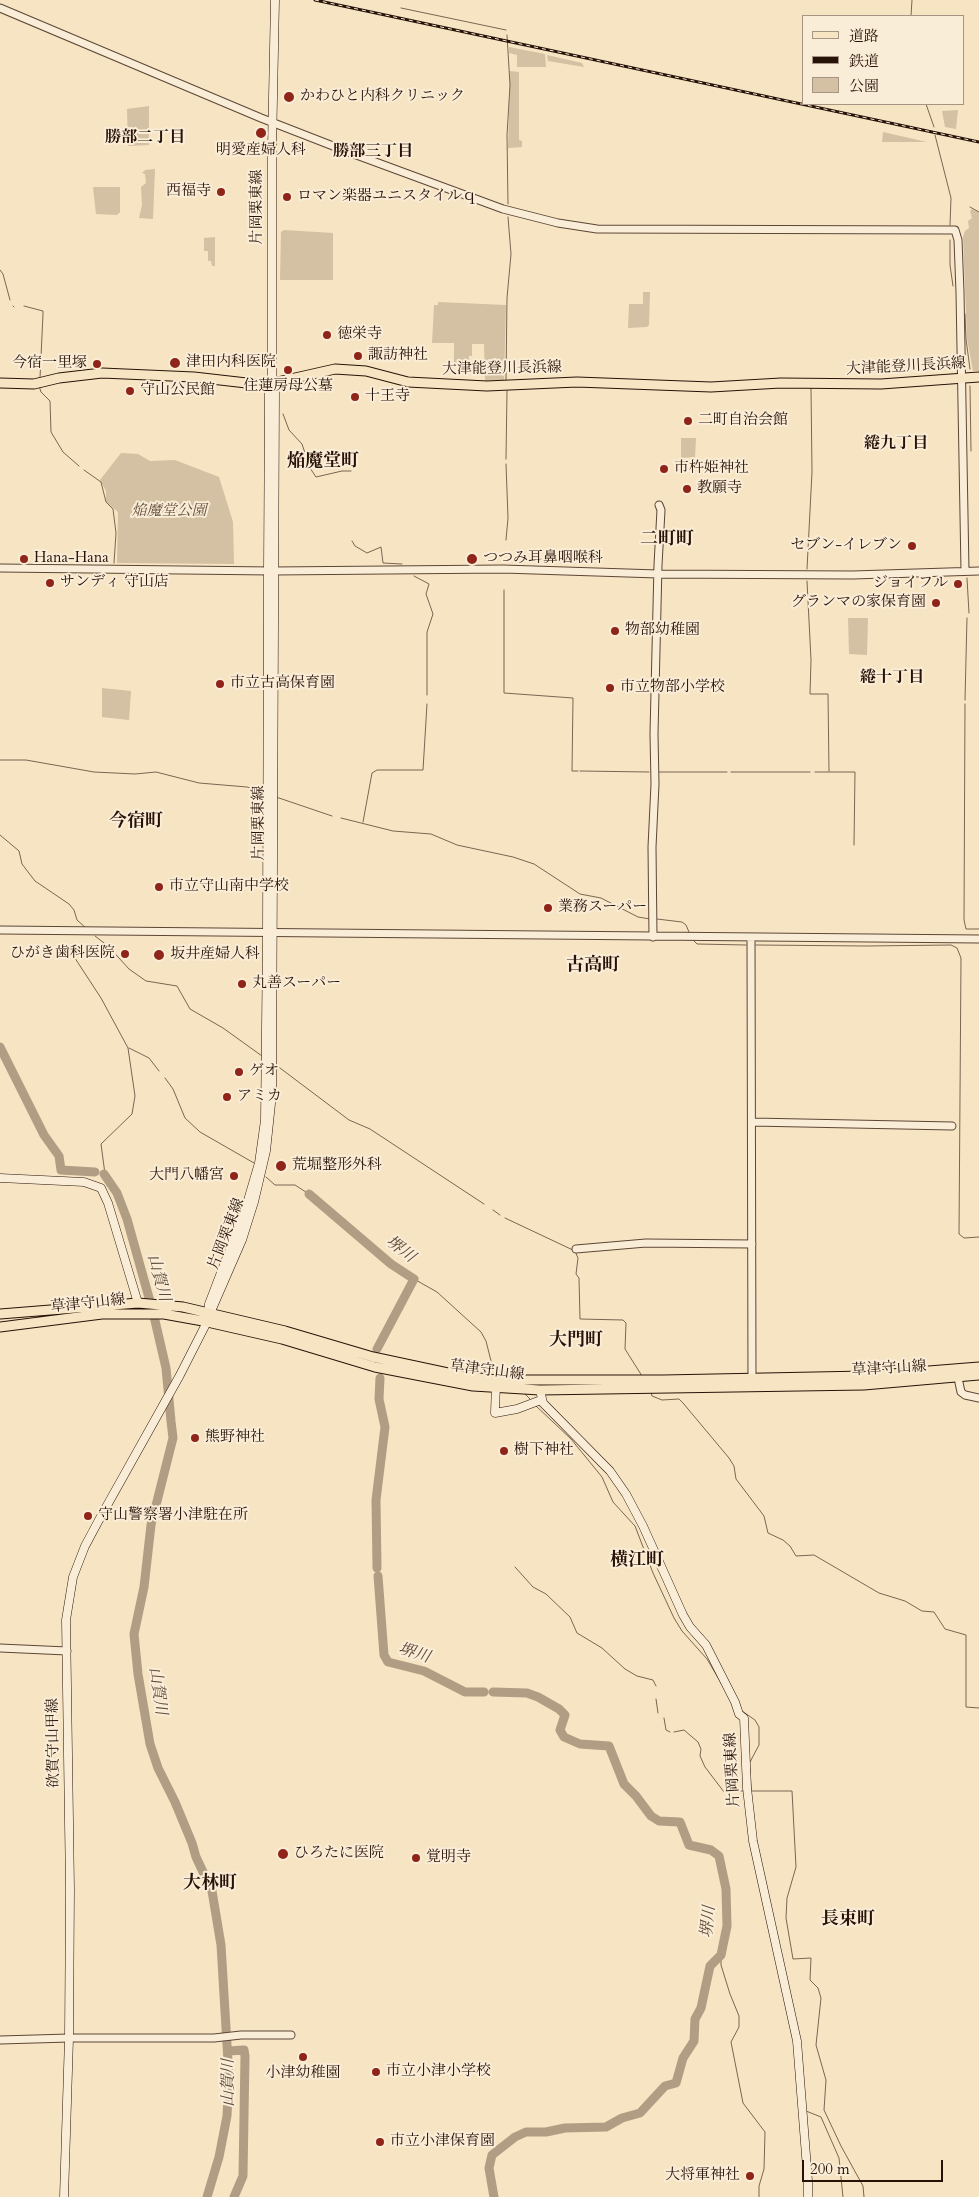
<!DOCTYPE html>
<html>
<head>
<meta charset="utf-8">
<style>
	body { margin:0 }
	#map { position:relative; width:979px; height:2197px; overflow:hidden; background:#f7e4c2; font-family:Cardo,"Noto Serif JP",serif }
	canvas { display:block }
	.legend { position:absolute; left:802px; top:15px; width:162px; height:90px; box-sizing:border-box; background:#faedd7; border:1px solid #a69584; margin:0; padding:6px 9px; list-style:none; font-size:15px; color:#281208 }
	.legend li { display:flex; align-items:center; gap:10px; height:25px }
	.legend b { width:25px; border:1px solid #a69584 }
	.scale { position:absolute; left:802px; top:2160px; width:141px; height:22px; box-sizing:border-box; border:2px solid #281208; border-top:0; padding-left:6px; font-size:15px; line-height:18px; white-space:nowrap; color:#281208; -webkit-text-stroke:4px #faedd7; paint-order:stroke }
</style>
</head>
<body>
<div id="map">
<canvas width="979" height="2197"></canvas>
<ul class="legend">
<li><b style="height:6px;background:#f7e4c2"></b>道路</li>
<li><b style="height:6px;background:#281208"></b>鉄道</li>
<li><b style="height:14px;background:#d4c0a2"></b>公園</li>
</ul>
<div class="scale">200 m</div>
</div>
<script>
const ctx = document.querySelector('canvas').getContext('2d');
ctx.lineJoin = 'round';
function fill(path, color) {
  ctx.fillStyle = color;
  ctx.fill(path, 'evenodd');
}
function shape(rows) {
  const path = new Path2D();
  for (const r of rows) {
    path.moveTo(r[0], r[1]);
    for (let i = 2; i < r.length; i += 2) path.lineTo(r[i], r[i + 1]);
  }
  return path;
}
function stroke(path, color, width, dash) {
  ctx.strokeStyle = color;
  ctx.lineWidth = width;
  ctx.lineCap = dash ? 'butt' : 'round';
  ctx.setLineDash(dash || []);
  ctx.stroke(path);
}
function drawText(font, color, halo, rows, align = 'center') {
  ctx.font = font + ' Cardo,"Noto Serif JP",serif';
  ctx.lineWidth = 4;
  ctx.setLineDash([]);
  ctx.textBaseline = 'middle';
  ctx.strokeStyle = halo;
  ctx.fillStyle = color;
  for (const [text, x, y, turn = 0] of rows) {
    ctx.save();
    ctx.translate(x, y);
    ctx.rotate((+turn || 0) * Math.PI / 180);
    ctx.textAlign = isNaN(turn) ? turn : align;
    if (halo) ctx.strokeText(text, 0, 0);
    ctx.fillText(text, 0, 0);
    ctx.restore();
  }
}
fill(shape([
	[509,47,545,54,546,67,517,67,517,55,509,53],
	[547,55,582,63,584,67,548,61],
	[510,71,519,72,519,140,522,141,522,147,508,148],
	[149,106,149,145,128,146,127,109],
	[958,110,956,129,945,127,942,111],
	[883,132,918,140,927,142,882,142],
	[155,169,153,219,139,218,142,205,141,187,146,183,145,174,142,173,145,170],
	[93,187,120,187,120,212,117,215,96,214],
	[972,209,979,212,979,371,973,371,967,338,963,237,965,231,969,228,968,221,972,218,970,211],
	[284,230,333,233,333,280,280,280,281,232],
	[215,237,215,266,212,266,211,261,208,261,208,251,204,251,204,238],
	[643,292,650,292,649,325,647,327,628,328,629,304,643,304],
	[438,302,506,305,504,382,485,381,484,344,472,344,472,356,469,356,469,365,454,365,454,343,432,343,434,305,438,305],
	[681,438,696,438,695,457,681,458],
	[121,453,138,454,150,461,175,460,219,477,233,522,234,564,117,563,118,512,106,502,106,491,100,480],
	[848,618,868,618,867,655,849,654],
	[102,688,131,691,129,720,102,717]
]), '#d4c0a2');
stroke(shape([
	[401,8,506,30],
	[911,16,912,0],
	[507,35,510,85,507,135,508,204],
	[926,104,934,127],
	[935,135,951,198,950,225],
	[970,207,979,212],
	[950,240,950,265,953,286],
	[0,270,3,274,10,300],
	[13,306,14,307],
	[24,306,43,311,43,314,40,378],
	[965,314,966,339,970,369],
	[506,380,507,298,511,254,508,217],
	[39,386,41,392,50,401,51,432,63,452,79,466],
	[970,386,971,451],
	[283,414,289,430,302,444,310,468,316,477,342,471,351,471],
	[506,459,507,391],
	[84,470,101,482,106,502,113,509,116,533,114,563],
	[506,540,508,518,506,464],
	[352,541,355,546,367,553,381,547,383,563,402,564],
	[807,569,812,472,811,388],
	[414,576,429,584,426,594,433,614,427,632,427,695],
	[967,578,969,613],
	[807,581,811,660,810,694,828,694,829,771],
	[504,590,504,693,573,698,572,771,578,771],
	[965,700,967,618],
	[965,704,964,920,966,929,979,929],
	[0,760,26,760,94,772,135,774,156,772,199,783,247,787,263,792],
	[580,771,649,772],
	[659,772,727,772],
	[731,772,810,772],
	[815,772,855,772,854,845],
	[276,797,332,816],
	[341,818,393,831,431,834,457,845,513,857,534,864,580,894,601,898,638,917,650,919],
	[363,822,372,773,377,770,423,770,427,704],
	[0,835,19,851,22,864,35,881,69,904,74,910,77,920,86,928],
	[657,919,682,922,686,925,689,932],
	[95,936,108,946,129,969,146,981,177,986,190,1009,223,1028,262,1056],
	[693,940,697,944,746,945],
	[756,945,866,946,951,945,957,948,961,958,959,1234,964,1238,979,1237],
	[67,946,101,998,128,1048,135,1096,132,1114,101,1144,105,1174],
	[129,1048,149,1058,159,1071],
	[276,1065,349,1120,370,1129,484,1204],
	[165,1078,173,1089,185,1118,200,1132,254,1163],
	[266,1177,275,1185,295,1185,309,1194],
	[493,1210,500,1215],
	[505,1218,575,1251,578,1258,576,1274,579,1278,580,1319,623,1320,626,1323,625,1349,642,1376],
	[414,1279,437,1292,481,1332,486,1341,491,1361],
	[496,1368,508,1375],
	[651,1392,652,1396,662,1400,679,1399,683,1403,729,1458,734,1466,736,1479,764,1516,768,1533,783,1540,790,1546,796,1556,814,1555,879,1593,905,1601,922,1611,934,1612,945,1629,966,1635,966,1707,979,1708],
	[525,1394,531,1400],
	[535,1405,571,1439,602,1477,613,1502,635,1526,653,1573,674,1618,682,1631,707,1659,727,1693],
	[515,1567,533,1587,546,1594,570,1617,577,1633,602,1648,625,1669,637,1676,653,1680,656,1686],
	[656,1699,658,1713],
	[742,1711,755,1720,759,1727,759,1745,750,1762],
	[664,1718,666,1730,670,1732],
	[674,1732,684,1730,698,1742,701,1749,700,1756,705,1767,724,1792,743,1791],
	[750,1769,751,1790],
	[751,1791,792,1791,796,1867,787,1898,786,1918,793,1959,811,1958,810,1980,818,1988,821,1998,816,2045,826,2080,824,2110,841,2146,863,2186,864,2197],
	[721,1955,721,1965,730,1994,739,2016,739,2027,731,2042,743,2103,765,2132,764,2169,759,2186,759,2197],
	[806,2111,821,2117,839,2158,843,2197]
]), '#7a6552', 1);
stroke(shape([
	[0,1047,44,1135,59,1156,61,1170,95,1172],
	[104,1174,117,1193,127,1219,153,1312,166,1368,171,1421,173,1438,151,1525,144,1587,134,1634,138,1674,150,1744,158,1768,175,1802,192,1843,196,1857,212,1891,221,1945,229,2078,227,2116,219,2157,207,2197],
	[309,1194,391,1264,414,1279,377,1349],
	[377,1568,376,1500,385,1427,379,1399,380,1378],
	[378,1576,384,1655,388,1662,424,1671,465,1692,484,1692],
	[493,1692,527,1693,538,1697,559,1709,565,1715,560,1730,564,1737,580,1744,609,1746,624,1784,636,1796,651,1816,659,1821,680,1822,689,1845,711,1850,719,1856,726,1889,727,1926,721,1955,710,1966,701,2008,695,2019,694,2041,683,2058,676,2083,665,2086,640,2113,622,2118,606,2127,565,2128,546,2132,526,2132,515,2137,492,2155,489,2168,494,2197],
	[229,2051,244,2050,245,2056,243,2176,234,2197]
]), '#b19d83', 9);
const tertiary = shape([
	[0,8,261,118,351,153,503,209,558,223,597,229,955,230,958,240,960,292,965,571],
	[0,568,273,571,503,569,658,574,853,575,979,571],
	[0,930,979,939],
	[653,937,652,847,655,784,654,734,658,565,661,510,659,505],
	[751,938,752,1382],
	[752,1122,952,1126],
	[576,1249,646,1243,752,1244],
	[957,1373,961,1392,965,1395,979,1398],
	[0,1648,67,1651],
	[0,2040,69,2038,214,2038,241,2035,291,2035]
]);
const secondary = shape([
	[0,1178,84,1182,101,1188,108,1203,138,1303],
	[212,1309,242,1240,254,1202,266,1151,272,1094,275,390,272,384],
	[496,1383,495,1413,517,1409,541,1400],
	[540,1390,543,1403,610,1471,626,1494,643,1526,683,1615,690,1627,706,1645,735,1702,739,1714,744,1718,747,1788,753,1841,797,2041,808,2181,808,2197],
	[64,2197,69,2038,70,1889,66,1620,73,1577,85,1546,100,1518,180,1375,207,1322,209,1304,246,1207,259,1163,265,1120,267,937,268,571,269,389,272,384,272,147,275,0]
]);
const primary = shape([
	[0,383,34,384,59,378,102,373,194,377,264,385,335,369,366,371,408,382,487,386,577,382,711,387,781,383,881,384,979,377],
	[0,1314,138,1303,183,1307,285,1331,373,1357,462,1376,497,1380,663,1380,815,1377,866,1376,979,1367],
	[0,1327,102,1314,164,1314,203,1321,282,1339,375,1367,473,1386,540,1390,864,1385,979,1375]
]);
stroke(tertiary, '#5c4636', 9);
stroke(secondary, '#281208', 9);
stroke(primary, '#281208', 11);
stroke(tertiary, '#faedd7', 7);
stroke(secondary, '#faedd7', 8);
stroke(primary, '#f7e4c2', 9);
const rail = shape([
	[315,0,979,142]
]);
stroke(rail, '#281208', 3);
stroke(rail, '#faedd7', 1, [4]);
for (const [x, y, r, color] of [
	[289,97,6,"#8f2418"],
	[261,133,6,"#8f2418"],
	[221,192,5,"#8f2418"],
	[287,197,5,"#8f2418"],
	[327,335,5,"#8f2418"],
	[358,356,5,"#8f2418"],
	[175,363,6,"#8f2418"],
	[97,364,5,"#8f2418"],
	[288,370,5,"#8f2418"],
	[130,391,5,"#8f2418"],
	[355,397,5,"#8f2418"],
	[688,421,5,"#8f2418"],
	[664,469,5,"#8f2418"],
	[687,489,5,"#8f2418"],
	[912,546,5,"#8f2418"],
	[24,559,5,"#8f2418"],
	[472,559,6,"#8f2418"],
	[50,583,5,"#8f2418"],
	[958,584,5,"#8f2418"],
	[936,603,5,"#8f2418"],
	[615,631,5,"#8f2418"],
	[220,684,5,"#8f2418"],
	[610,688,5,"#8f2418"],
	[159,887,5,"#8f2418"],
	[548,908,5,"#8f2418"],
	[125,954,5,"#8f2418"],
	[159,955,6,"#8f2418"],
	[242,984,5,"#8f2418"],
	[239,1072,5,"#8f2418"],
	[227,1097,5,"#8f2418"],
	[281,1166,6,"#8f2418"],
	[234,1176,5,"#8f2418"],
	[195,1438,5,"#8f2418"],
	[504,1451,5,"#8f2418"],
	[88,1516,5,"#8f2418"],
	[283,1854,6,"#8f2418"],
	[416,1858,5,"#8f2418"],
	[303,2057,5,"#8f2418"],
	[376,2072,5,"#8f2418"],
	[380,2142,5,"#8f2418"],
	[750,2176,5,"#8f2418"]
]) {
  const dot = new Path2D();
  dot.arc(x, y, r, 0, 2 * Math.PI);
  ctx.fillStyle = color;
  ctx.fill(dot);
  stroke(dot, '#faedd7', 2);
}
drawText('15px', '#281208', '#faedd7', [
	["かわひと内科クリニック",300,97],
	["明愛産婦人科",261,151,"center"],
	["西福寺",211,192,"right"],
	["ロマン楽器ユニスタイルｑ",297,197],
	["徳栄寺",337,335],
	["諏訪神社",368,356],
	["津田内科医院",186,363],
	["今宿一里塚",87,364,"right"],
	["住蓮房母公墓",288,387,"center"],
	["守山公民館",140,391],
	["十王寺",365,397],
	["二町自治会館",698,421],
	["市杵姫神社",674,469],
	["教願寺",697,489],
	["セブン-イレブン",902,546,"right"],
	["Hana-Hana",34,559],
	["つつみ耳鼻咽喉科",483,559],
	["サンディ 守山店",60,583],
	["ジョイフル",948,584,"right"],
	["グランマの家保育園",926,603,"right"],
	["物部幼稚園",625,631],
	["市立古高保育園",230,684],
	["市立物部小学校",620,688],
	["市立守山南中学校",169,887],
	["業務スーパー",558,908],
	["ひがき歯科医院",115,954,"right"],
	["坂井産婦人科",170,955],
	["丸善スーパー",252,984],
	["ゲオ",249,1072],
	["アミカ",237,1097],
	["荒堀整形外科",292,1166],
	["大門八幡宮",224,1176,"right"],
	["熊野神社",205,1438],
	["樹下神社",514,1451],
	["守山警察署小津駐在所",98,1516],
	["ひろたに医院",294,1854],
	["覚明寺",426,1858],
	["市立小津小学校",386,2072],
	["小津幼稚園",303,2074,"center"],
	["市立小津保育園",390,2142],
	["大将軍神社",740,2176,"right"]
], 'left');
drawText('15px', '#281208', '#faedd7', [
	["片岡栗東線",258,207,-90],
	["大津能登川長浜線",906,367,-3],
	["大津能登川長浜線",502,369,-1],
	["片岡栗東線",260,823,-90],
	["片岡栗東線",227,1234,-69],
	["草津守山線",88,1304,-6],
	["草津守山線",889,1369,-3],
	["草津守山線",487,1371,7],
	["欲賀守山甲線",54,1743,-91],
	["片岡栗東線",733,1770,-93]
]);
drawText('italic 15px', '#644f3e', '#faedd7', [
	["焔魔堂公園",169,512]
]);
drawText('bold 16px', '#281208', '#faedd7', [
	["勝部二丁目",145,138],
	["勝部三丁目",373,152],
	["綣九丁目",896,444],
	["綣十丁目",892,678]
]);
drawText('italic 16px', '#5f4a39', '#faedd7', [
	["堺川",400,1250,37],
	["山賀川",158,1278,75],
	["堺川",414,1654,17],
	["山賀川",157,1691,82],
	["堺川",709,1922,-85],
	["山賀川",229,2083,-90]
]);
drawText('bold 18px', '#281208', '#faedd7', [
	["焔魔堂町",323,462],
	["二町町",667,540],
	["今宿町",136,822],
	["古高町",593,966],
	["大門町",576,1341],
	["横江町",637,1561],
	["大林町",210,1884],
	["長束町",848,1920]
]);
</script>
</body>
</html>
